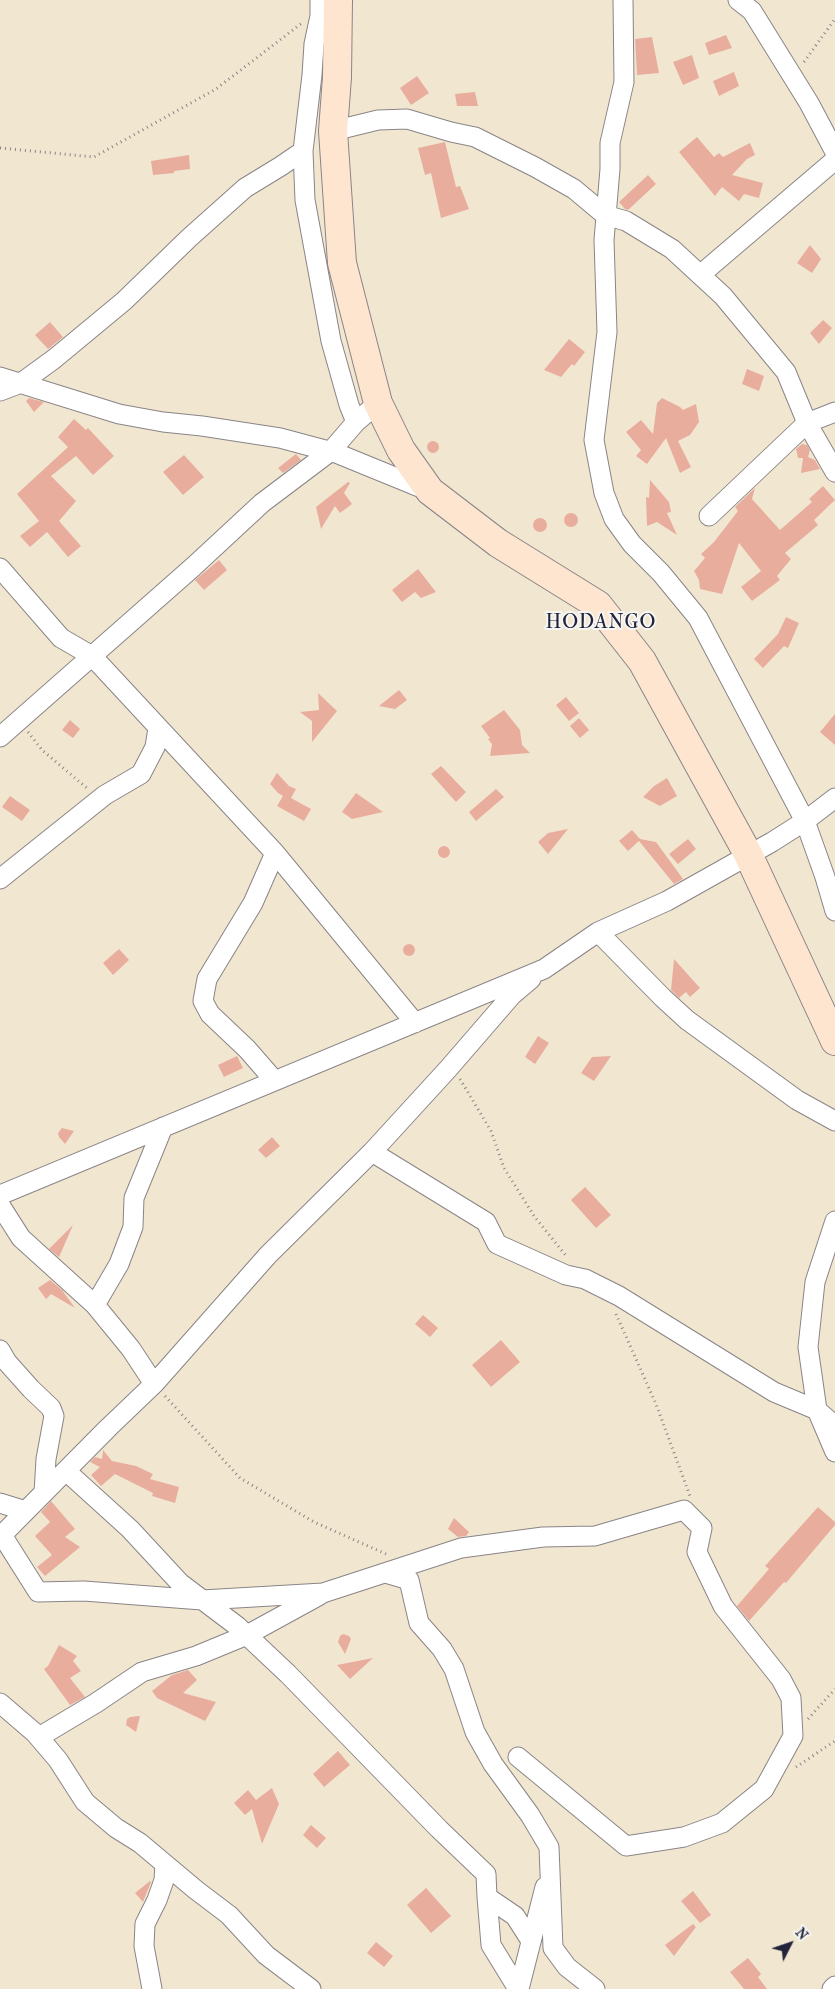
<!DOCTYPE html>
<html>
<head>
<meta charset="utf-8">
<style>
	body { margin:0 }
	#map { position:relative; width:835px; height:1989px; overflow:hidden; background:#f1e7d1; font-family:"IM FELL French Canon",serif }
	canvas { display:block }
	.north { position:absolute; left:765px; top:1919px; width:50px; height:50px; -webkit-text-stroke:4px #f6f6f2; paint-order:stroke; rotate:49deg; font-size:14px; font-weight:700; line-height:20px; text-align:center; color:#22223b }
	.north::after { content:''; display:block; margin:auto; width:18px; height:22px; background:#22223b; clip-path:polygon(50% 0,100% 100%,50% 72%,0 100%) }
</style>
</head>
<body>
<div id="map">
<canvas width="835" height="1989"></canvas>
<div class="north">N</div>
</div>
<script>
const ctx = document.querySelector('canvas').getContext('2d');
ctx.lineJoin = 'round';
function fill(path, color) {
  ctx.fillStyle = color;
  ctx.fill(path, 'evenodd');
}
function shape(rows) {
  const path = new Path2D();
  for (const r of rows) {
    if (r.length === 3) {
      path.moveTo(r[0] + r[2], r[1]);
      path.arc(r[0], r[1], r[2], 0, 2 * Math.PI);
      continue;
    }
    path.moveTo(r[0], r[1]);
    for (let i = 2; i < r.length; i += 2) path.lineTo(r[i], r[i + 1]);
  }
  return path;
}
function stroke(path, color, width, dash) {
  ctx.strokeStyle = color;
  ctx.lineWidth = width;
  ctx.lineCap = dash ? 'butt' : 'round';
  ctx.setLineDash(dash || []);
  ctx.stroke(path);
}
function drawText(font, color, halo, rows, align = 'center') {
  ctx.font = font + ' "IM FELL French Canon",serif';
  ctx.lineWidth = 4;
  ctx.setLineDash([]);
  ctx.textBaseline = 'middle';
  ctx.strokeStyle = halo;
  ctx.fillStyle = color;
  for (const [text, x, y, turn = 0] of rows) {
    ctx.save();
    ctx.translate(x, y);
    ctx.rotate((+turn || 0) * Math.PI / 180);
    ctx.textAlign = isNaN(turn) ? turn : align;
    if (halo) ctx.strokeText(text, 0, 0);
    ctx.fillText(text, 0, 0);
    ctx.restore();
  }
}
fill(shape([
	[726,35,732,48,709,55,705,43],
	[652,37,659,73,637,75,635,39],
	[692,55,699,78,683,85,673,62],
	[734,72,739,86,719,96,713,81],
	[417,76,429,93,411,105,400,88],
	[475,92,478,106,457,106,455,94],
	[697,137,714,157,719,153,723,157,750,143,755,155,747,159,732,175,763,183,759,198,744,194,739,201,722,187,715,196,679,152],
	[445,142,456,187,460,186,469,209,441,218,431,173,425,175,418,148],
	[189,155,190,169,174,171,174,173,153,175,151,161],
	[648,175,656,184,628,210,625,209,619,202],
	[810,245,821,259,812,273,797,263],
	[823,320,832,328,819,344,810,333],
	[50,322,63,337,48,349,35,335],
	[569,339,585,352,574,366,572,364,561,377,544,370],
	[747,369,764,376,759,391,742,384],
	[29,398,44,402,34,412,26,401],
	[662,398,680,407,683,410,696,404,699,422,690,435,678,441,691,467,680,473,666,438,647,464,636,456,641,450,626,432,641,420,653,434,657,403],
	[74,419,86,430,88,428,114,456,93,475,76,456,51,476,76,501,59,521,81,546,68,557,47,532,30,547,20,536,39,521,17,494,68,447,58,437],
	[433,447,6],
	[802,444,807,445,810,450,808,457,815,460,820,469,801,473,803,458,798,458,796,449],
	[296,454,301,460,283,473,278,468],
	[184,455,204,477,183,495,163,472],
	[650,480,669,502,671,512,667,513,677,535,657,522,647,526,646,497,649,498],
	[348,482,350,483,344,493,352,504,340,513,335,506,321,529,316,507],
	[823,486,835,500,814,520,818,525,785,553,791,559,777,576,780,580,752,601,741,587,761,571,739,543,722,594,700,589,699,580,694,571,705,558,701,554,714,542,738,511,735,507,755,488,752,499,780,530,812,502,809,499],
	[571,520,7],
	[540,525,7],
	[219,560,227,570,204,590,195,580],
	[418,569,436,592,421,598,415,592,402,602,392,590],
	[786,617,799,623,788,648,784,646,763,668,754,659,778,634],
	[399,690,407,700,395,709,379,706],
	[318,693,337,711,312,742,312,721,300,712,319,710],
	[566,697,579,713,569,721,556,705],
	[504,710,520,730,522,745,530,753,490,756,492,744,488,739,490,738,481,726],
	[835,714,835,745,820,732],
	[579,718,589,730,580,738,570,726],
	[70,720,80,729,73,738,62,730],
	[441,766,466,792,456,802,431,774],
	[277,773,289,786,296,789,291,798,311,809,304,821,277,806,283,796,278,793,270,784],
	[667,778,677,796,660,806,643,797,654,786],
	[496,789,504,797,476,821,469,812],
	[356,793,383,812,352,819,342,812],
	[10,796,30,810,22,821,2,807],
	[568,829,548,854,538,842,548,833],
	[632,830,640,839,656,842,683,879,674,884,639,841,628,851,619,841],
	[688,839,696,849,678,864,669,854],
	[444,852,6],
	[409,950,6],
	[119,949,129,960,113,975,103,963],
	[674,959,700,988,690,997,686,992,679,998,671,990],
	[538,1036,549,1043,535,1064,525,1057],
	[237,1056,243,1068,224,1077,218,1065],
	[611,1056,594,1081,581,1073,592,1057],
	[62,1128,74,1131,65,1144,59,1137,58,1133],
	[272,1137,280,1146,266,1158,258,1150],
	[585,1187,611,1215,596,1228,571,1200],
	[73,1225,59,1257,49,1249],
	[50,1280,62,1290,75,1308,51,1294,46,1299,38,1288],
	[423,1315,438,1328,430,1337,415,1324],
	[501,1340,520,1362,491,1387,472,1365],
	[103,1450,112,1461,136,1466,153,1474,150,1479,179,1487,175,1503,152,1496,153,1493,115,1474,101,1486,91,1475,100,1467,90,1462,95,1457,102,1459],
	[51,1501,75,1529,65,1537,80,1547,45,1576,37,1567,52,1555,35,1536,50,1522,41,1512],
	[818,1507,835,1522,835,1525,786,1583,784,1582,749,1621,737,1606,769,1569,765,1566],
	[454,1518,469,1532,466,1536,458,1537,448,1529],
	[343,1634,349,1636,351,1639,345,1654,338,1642,340,1636],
	[59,1645,77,1656,73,1661,81,1671,70,1678,85,1697,70,1705,44,1669,48,1666],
	[373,1658,350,1679,337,1665],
	[188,1670,197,1680,183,1693,216,1702,205,1721,157,1698,152,1691,172,1675],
	[140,1716,136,1732,126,1725,127,1719,130,1717],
	[338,1751,350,1765,324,1787,313,1774],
	[272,1788,279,1804,262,1844,252,1809,245,1815,234,1803,248,1790,256,1800],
	[311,1825,326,1838,317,1848,303,1835],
	[150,1881,151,1882,143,1902,135,1893],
	[426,1888,451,1916,431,1933,407,1905],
	[693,1891,711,1915,700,1923,681,1901],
	[693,1924,696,1927,674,1956,665,1945],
	[376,1942,393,1956,384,1967,367,1953],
	[748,1958,761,1974,758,1977,767,1989,744,1989,730,1972]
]), '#e9ad9e');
const street = shape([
	[320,0,320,16,314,44,312,75,303,151,305,200,331,341,349,405,356,422],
	[623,0,624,82,610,143,610,169,604,240,607,332,594,440,604,493,614,519,632,544,661,573,698,618,805,821,825,877,835,911],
	[738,0,752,11,809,103,835,152],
	[333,131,378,120,407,119,451,132,475,137,535,167,574,189,605,215,626,221,672,249,723,296,786,372,807,423,835,472],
	[700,275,835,160],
	[0,377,119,414,163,422,202,426,280,438,336,453,429,491],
	[0,391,21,383,54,359,124,301,189,238,245,188,281,166,303,151],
	[709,516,807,423,835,412],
	[0,568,61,638,92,656,275,853,415,1023],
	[0,737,193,567,262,503,331,451,356,422,378,403],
	[0,879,105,795,141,774,155,747,158,728],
	[598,932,663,998,687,1020,797,1100,835,1121],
	[274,1080,247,1049,210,1014,203,1001,207,979,253,903,275,853],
	[372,1152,486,1222,497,1244,566,1275,585,1279,619,1296,774,1392,817,1410,835,1426],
	[0,1195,544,969,598,932,667,901,772,842,805,821,835,798],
	[0,1205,21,1238,95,1305],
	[835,1221,815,1282,808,1347,817,1410,835,1452],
	[0,1350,7,1362,31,1389,51,1408,54,1416,46,1459,44,1493],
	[154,1384,131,1349,95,1305,119,1264,133,1227,134,1198,163,1127],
	[66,1471,130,1529,180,1583,237,1626,288,1674,439,1829,486,1874,487,1897,515,1916,531,1941],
	[0,1503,26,1511],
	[2,1535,38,1592,84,1591,202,1600,323,1593,461,1548,543,1537,595,1536,684,1510,702,1528,697,1552,723,1606,781,1679,791,1698,793,1736,764,1789,722,1823,684,1837,626,1846,518,1757],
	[0,1537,108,1428,154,1384,268,1255,372,1152,448,1069,512,995,531,979],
	[385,1573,409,1580,419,1623,442,1649,454,1669,475,1732,493,1764,530,1815,549,1847,553,1948,567,1967,595,1989],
	[0,1703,35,1733,58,1760,85,1802,116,1828,140,1843,196,1890,229,1915,266,1955,311,1989],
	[39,1737,96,1703,142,1672,196,1656,247,1635,320,1595],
	[487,1897,491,1945,518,1989],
	[152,1989,144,1946,145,1924,157,1900,164,1880,165,1864],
	[519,1989,545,1887],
	[832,1989,835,1986]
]);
const secondary = shape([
	[338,0,337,77,333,131,342,263,378,403,401,450,430,491,498,543,598,605,642,661,748,854,835,1041]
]);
stroke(street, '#8a8486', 21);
stroke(secondary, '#8a8486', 30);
stroke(shape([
	[804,62,835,19],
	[0,148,94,157,216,89,302,23],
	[28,732,42,750,88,789],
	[460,1079,491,1131,504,1168,534,1216,567,1257],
	[616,1314,656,1404,690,1496],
	[165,1396,240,1478,314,1522,386,1554],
	[808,1719,835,1689],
	[796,1767,835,1741]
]), '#8a8486', 3, [1, 4]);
stroke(street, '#fff', 19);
stroke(secondary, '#fde5d0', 28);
ctx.letterSpacing = '1px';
drawText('20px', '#22223b', '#f6f6f2', [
	["HODANGO",601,623]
]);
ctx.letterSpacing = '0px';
</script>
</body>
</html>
